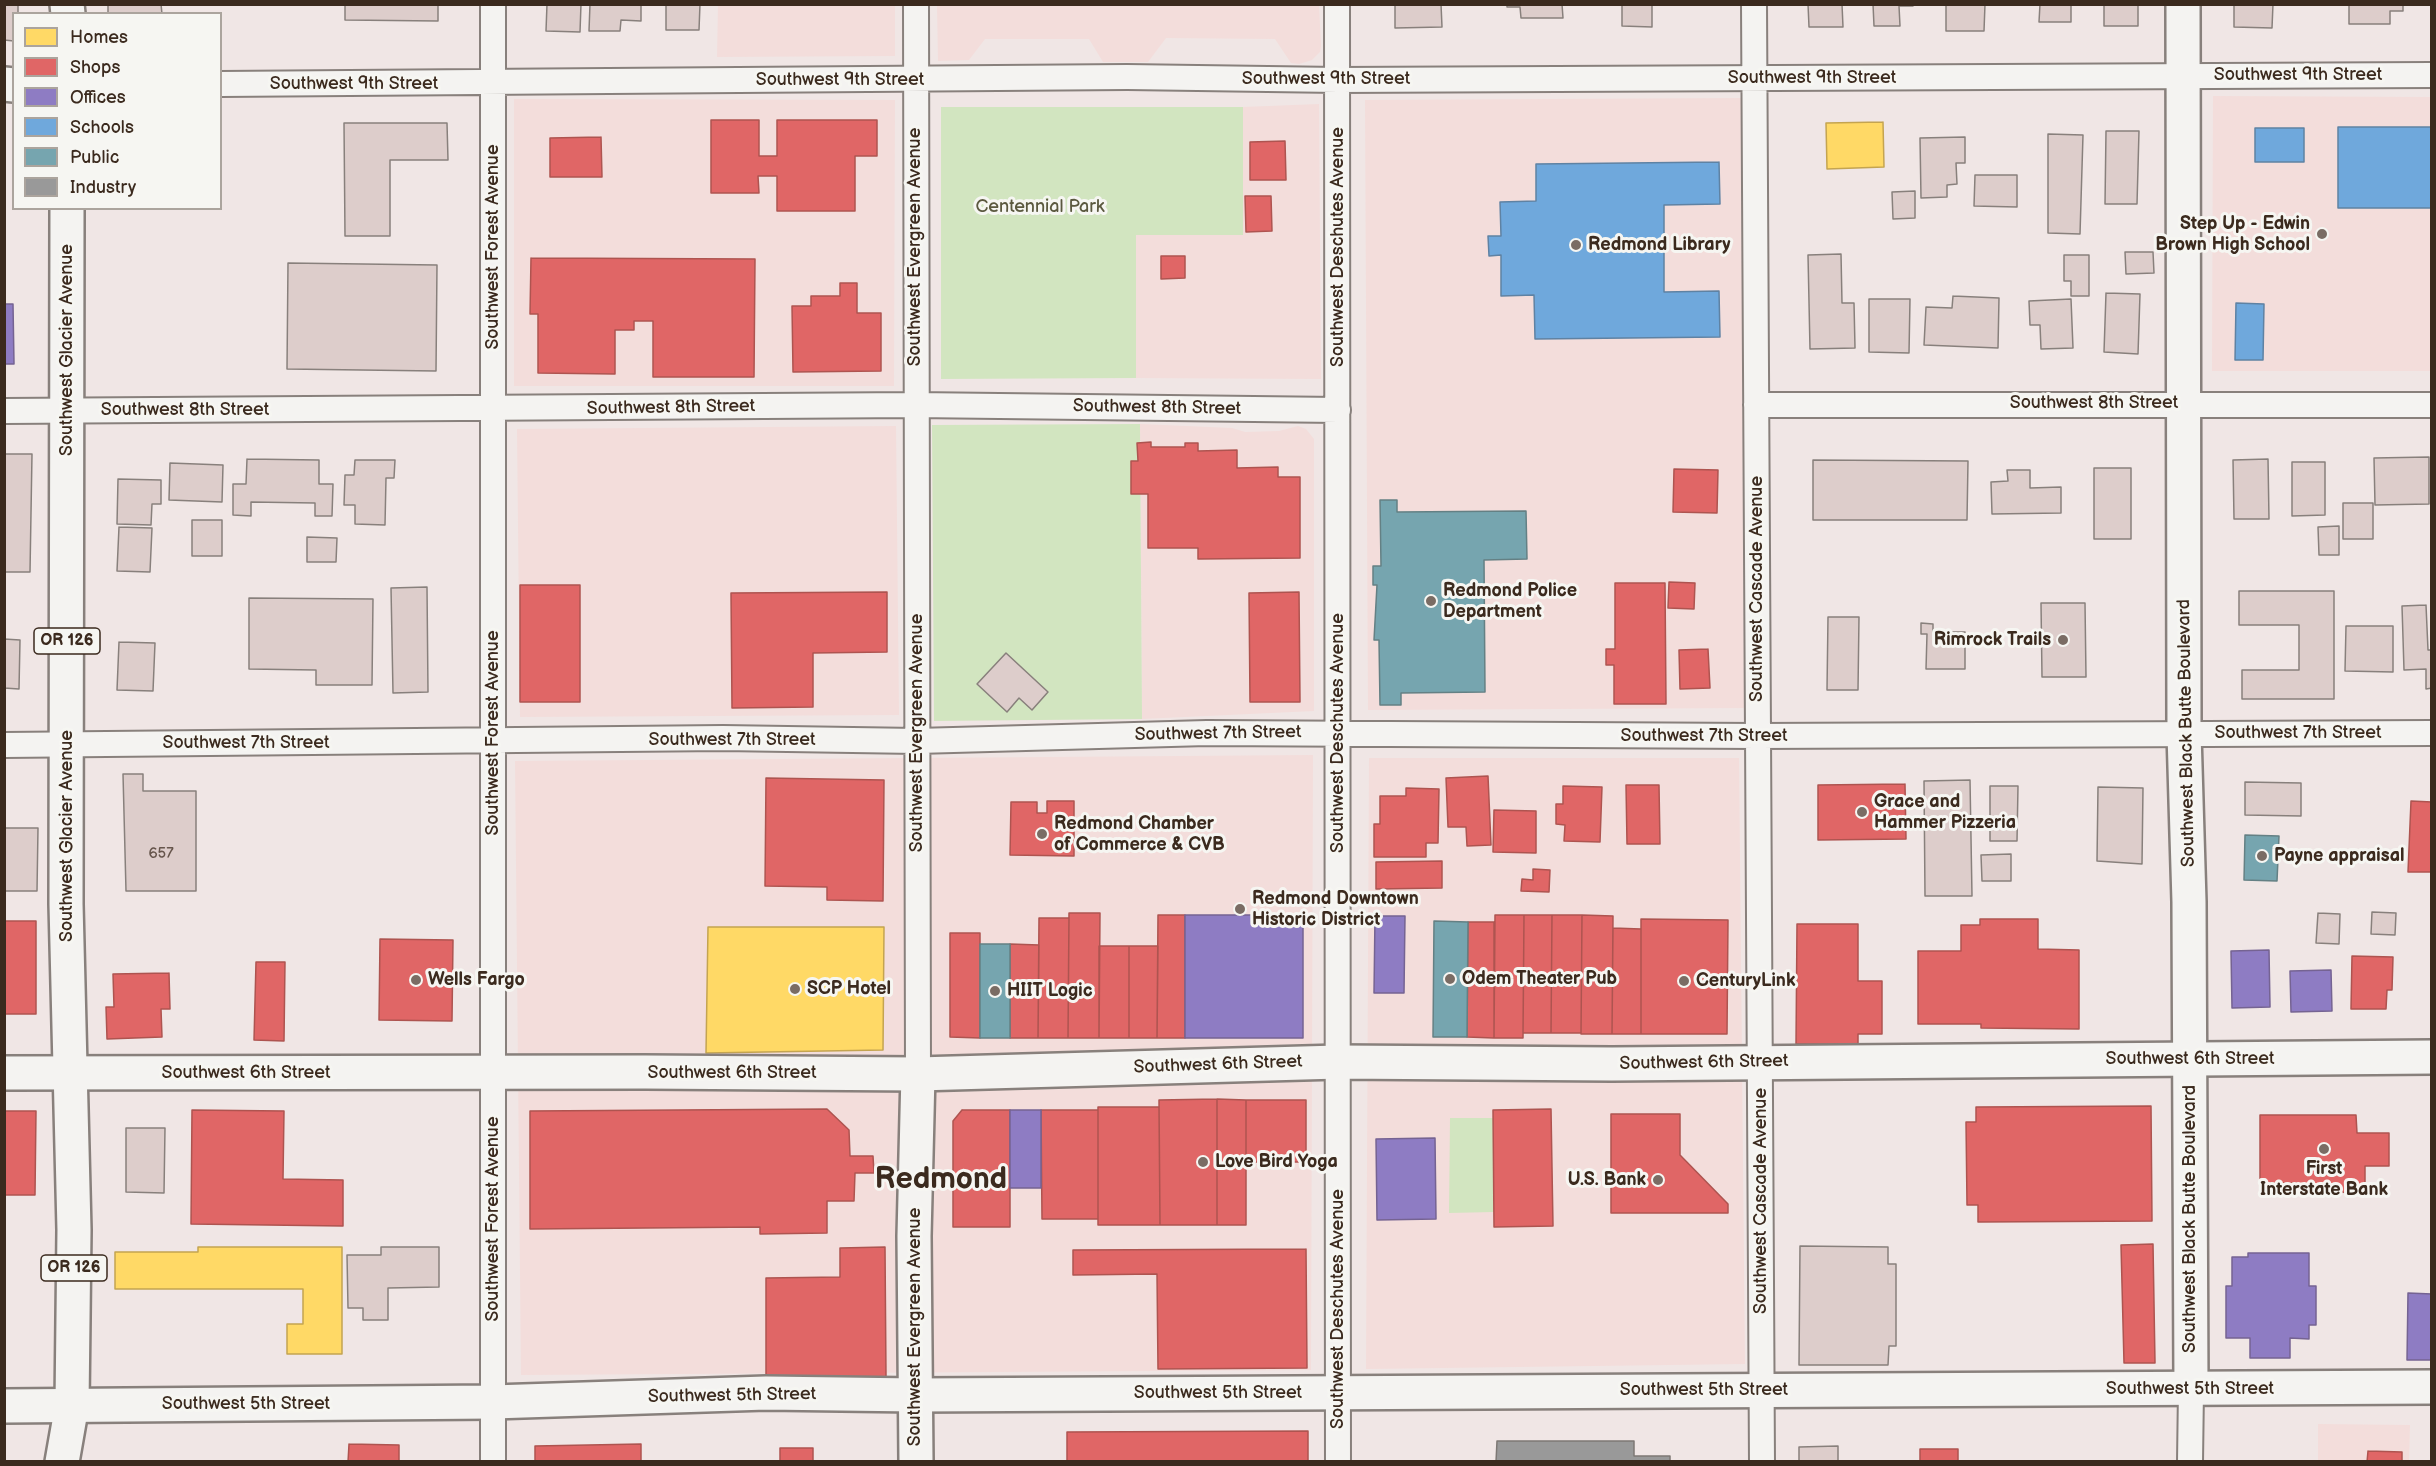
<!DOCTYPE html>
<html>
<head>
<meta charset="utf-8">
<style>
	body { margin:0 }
	#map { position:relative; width:2436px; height:1466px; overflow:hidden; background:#f0e6e5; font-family:"Balsamiq Sans",sans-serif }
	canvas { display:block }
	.frame { position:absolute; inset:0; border:6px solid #3b2a1e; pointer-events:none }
	.legend { position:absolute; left:12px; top:12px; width:210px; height:198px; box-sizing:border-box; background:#f6f6f2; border:2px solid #aba49d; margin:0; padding:8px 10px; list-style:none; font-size:18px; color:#3b2a1e }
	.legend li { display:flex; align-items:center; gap:12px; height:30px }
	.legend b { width:30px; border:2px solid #aba49d }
</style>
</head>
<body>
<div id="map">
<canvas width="2436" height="1466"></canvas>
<div class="frame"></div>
<ul class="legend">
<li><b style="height:16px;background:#ffd966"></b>Homes</li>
<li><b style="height:16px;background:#e06666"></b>Shops</li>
<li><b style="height:16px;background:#8e7cc3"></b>Offices</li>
<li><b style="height:16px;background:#6fa8dc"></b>Schools</li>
<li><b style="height:16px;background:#76a5af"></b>Public</li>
<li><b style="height:16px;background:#999"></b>Industry</li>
</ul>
</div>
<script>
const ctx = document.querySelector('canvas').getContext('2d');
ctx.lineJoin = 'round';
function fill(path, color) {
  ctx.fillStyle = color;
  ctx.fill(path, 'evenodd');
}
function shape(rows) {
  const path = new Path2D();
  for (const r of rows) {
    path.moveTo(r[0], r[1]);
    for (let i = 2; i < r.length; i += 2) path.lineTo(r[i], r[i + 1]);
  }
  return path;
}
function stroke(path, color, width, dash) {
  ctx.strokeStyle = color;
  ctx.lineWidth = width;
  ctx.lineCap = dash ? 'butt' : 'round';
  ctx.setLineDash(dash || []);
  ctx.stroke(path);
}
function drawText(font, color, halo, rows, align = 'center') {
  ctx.font = font + ' "Balsamiq Sans",sans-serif';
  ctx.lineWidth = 6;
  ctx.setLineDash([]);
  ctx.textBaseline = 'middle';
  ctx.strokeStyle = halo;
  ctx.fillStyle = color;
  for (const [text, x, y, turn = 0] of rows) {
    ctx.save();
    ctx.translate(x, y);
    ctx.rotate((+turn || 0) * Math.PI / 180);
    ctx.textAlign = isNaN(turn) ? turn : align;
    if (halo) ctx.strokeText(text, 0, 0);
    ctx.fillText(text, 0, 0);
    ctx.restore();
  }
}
fill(shape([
	[718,5,895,5,895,56,717,57],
	[937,5,1319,5,1321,46,1320,52,1312,60,1299,64,1291,63,1275,39,1166,38,1148,62,1103,62,1089,39,985,39,969,60,938,61],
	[2213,96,2431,97,2431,371,2212,371],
	[1741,98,1744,708,1368,710,1365,100],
	[514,99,895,100,894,386,514,386],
	[1319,104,1321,379,1136,378,1136,235,1243,235,1243,107],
	[1140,424,1232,428,1245,432,1279,431,1298,426,1306,429,1314,439,1314,711,1142,719],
	[896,426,899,715,520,717,517,429],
	[1313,755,1311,1370,521,1375,515,761],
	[1369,758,1739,758,1745,1364,1366,1369],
	[2318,1424,2410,1425,2409,1461,2318,1462]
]), '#f3dddb');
fill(shape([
	[941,107,1243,107,1243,235,1136,235,1136,378,941,379],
	[1140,424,1142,719,934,721,932,425],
	[1450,1118,1493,1118,1494,1212,1449,1213]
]), '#d2e5c0');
const homes = shape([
	[1883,122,1884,167,1827,169,1826,123,1883,122],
	[708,927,884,927,883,1050,706,1053,708,927],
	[198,1247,342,1247,342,1354,287,1354,287,1324,303,1324,303,1289,115,1289,115,1252,198,1252,198,1247]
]);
fill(homes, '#ffd966');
stroke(homes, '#c4a450', 1.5);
const shops = shape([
	[711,120,759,120,759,156,777,156,777,120,877,120,877,156,855,156,855,211,777,211,777,176,758,176,759,193,711,193,711,120],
	[601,137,602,177,550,177,550,138,601,137],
	[1285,141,1286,180,1250,180,1250,142,1285,141],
	[1245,196,1271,196,1272,231,1246,232,1245,196],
	[1161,256,1185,256,1185,278,1161,279,1161,256],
	[531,258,755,259,754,377,653,377,653,321,634,321,634,330,615,330,615,374,538,373,538,314,530,314,531,258],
	[840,283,857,283,857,313,881,313,881,371,793,372,792,306,811,306,811,296,840,296,840,283],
	[1151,442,1151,447,1185,447,1185,443,1198,443,1198,451,1237,450,1237,468,1278,467,1278,477,1300,477,1300,558,1198,559,1198,548,1148,548,1148,494,1131,494,1131,461,1138,461,1137,443,1151,442],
	[1674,469,1718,470,1717,513,1673,512,1674,469],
	[1669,582,1695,583,1694,609,1668,608,1669,582],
	[1615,583,1665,583,1666,704,1614,704,1614,665,1606,665,1606,649,1615,649,1615,583],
	[520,585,580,585,580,702,520,702,520,585],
	[887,592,887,652,813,653,813,707,732,708,731,593,887,592],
	[1299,592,1300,702,1250,702,1249,593,1299,592],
	[1708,649,1710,688,1680,689,1679,650,1708,649],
	[1488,776,1491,845,1467,846,1466,827,1448,827,1446,778,1488,776],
	[766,778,884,780,883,901,827,900,827,887,765,886,766,778],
	[1905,784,1906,839,1818,840,1818,785,1905,784],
	[1626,785,1659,785,1660,844,1627,844,1626,785],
	[1563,786,1602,787,1600,842,1564,841,1565,825,1556,824,1556,804,1563,804,1563,786],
	[1406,788,1439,789,1438,843,1426,843,1426,857,1374,857,1374,824,1380,824,1380,796,1406,796,1406,788],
	[1047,801,1074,801,1074,856,1010,855,1011,802,1037,802,1037,813,1047,813,1047,801],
	[2411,801,2432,802,2432,872,2408,872,2411,801],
	[1494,810,1536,811,1536,853,1493,852,1494,810],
	[1442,861,1442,888,1376,889,1376,862,1442,861],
	[1533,869,1550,870,1549,892,1521,891,1522,879,1533,880,1533,869],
	[1069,913,1100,913,1099,1038,1068,1038,1069,913],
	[1158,915,1185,915,1185,1038,1157,1038,1158,915],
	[1495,915,1524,915,1523,1038,1494,1038,1495,915],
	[1524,915,1552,915,1551,1033,1523,1033,1524,915],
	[1552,915,1582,915,1581,1033,1551,1033,1552,915],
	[1582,915,1613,916,1612,1034,1581,1034,1582,915],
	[1039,918,1069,918,1068,1038,1038,1038,1039,918],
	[1641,919,1728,920,1727,1034,1641,1034,1641,919],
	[1980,919,2038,919,2038,949,2079,950,2079,1029,1981,1028,1981,1024,1918,1024,1918,951,1961,951,1961,925,1980,925,1980,919],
	[4,921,36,921,36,1014,4,1014,4,921],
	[1468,922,1494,922,1494,1038,1467,1037,1468,922],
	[1797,924,1858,924,1858,981,1882,981,1882,1034,1858,1034,1858,1044,1796,1044,1797,924],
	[1613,928,1641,929,1641,1034,1612,1034,1613,928],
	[950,933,980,933,980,1038,950,1037,950,933],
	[380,939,453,940,452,1021,379,1020,380,939],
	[1010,944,1039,945,1038,1038,1010,1038,1010,944],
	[1099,946,1129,946,1129,1038,1099,1038,1099,946],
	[1129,946,1158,946,1157,1038,1129,1038,1129,946],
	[2352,956,2393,957,2392,990,2387,990,2386,1009,2351,1009,2352,956],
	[256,962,285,962,284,1041,254,1040,256,962],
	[169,973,170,1009,161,1009,162,1037,107,1039,106,1007,114,1007,113,974,169,973],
	[1217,1099,1246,1100,1246,1225,1217,1225,1217,1099],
	[1217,1099,1217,1225,1160,1225,1159,1100,1217,1099],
	[1246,1100,1306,1100,1306,1162,1246,1162,1246,1100],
	[2151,1106,2152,1221,1978,1222,1978,1205,1967,1205,1966,1122,1976,1122,1976,1107,2151,1106],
	[1098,1107,1159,1107,1160,1225,1098,1225,1098,1107],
	[827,1109,849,1130,850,1156,873,1156,874,1173,855,1173,854,1201,827,1201,827,1233,760,1234,760,1227,530,1229,530,1111,827,1109],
	[1551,1109,1553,1226,1494,1227,1493,1110,1551,1109],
	[192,1110,284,1111,283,1179,343,1180,343,1226,191,1224,192,1110],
	[962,1110,1010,1110,1010,1227,953,1227,953,1121,962,1110],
	[1041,1110,1098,1110,1098,1219,1042,1219,1041,1110],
	[4,1111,36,1111,35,1195,4,1195,4,1111],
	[1611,1114,1680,1114,1680,1155,1728,1204,1728,1213,1611,1213,1611,1114],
	[2260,1115,2356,1115,2357,1133,2389,1133,2389,1166,2365,1166,2365,1192,2297,1193,2297,1183,2260,1183,2260,1115],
	[2153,1244,2155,1363,2124,1363,2121,1245,2153,1244],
	[885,1247,886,1377,766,1377,766,1278,840,1277,840,1248,885,1247],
	[1306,1249,1307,1368,1158,1369,1157,1274,1073,1275,1073,1250,1306,1249],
	[1308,1431,1308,1462,1067,1462,1067,1432,1308,1431],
	[349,1444,399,1445,399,1462,348,1462,349,1444],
	[641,1444,641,1462,535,1462,535,1446,641,1444],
	[780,1448,813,1448,813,1462,780,1462,780,1448],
	[1920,1449,1958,1449,1958,1462,1920,1462,1920,1449],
	[2368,1451,2402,1452,2402,1462,2367,1462,2368,1451]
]);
fill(shops, '#e06666');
stroke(shops, '#ae5450', 1.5);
const offices = shape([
	[4,304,13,304,14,364,4,364,4,304],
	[1185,915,1303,915,1303,1038,1185,1038,1185,915],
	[1375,916,1405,916,1404,993,1374,993,1375,916],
	[2269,950,2270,1007,2232,1008,2231,951,2269,950],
	[2331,970,2332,1011,2291,1012,2290,971,2331,970],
	[1010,1110,1041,1110,1041,1188,1010,1188,1010,1110],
	[1435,1138,1436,1219,1377,1220,1376,1139,1435,1138],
	[2248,1253,2309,1253,2309,1286,2316,1286,2316,1325,2309,1325,2309,1339,2290,1338,2290,1358,2250,1358,2250,1338,2226,1338,2226,1286,2232,1286,2232,1257,2248,1257,2248,1253],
	[2408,1293,2432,1294,2432,1360,2407,1360,2408,1293]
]);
fill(offices, '#8e7cc3');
stroke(offices, '#756392', 1.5);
const schools = shape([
	[2338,127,2432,127,2432,208,2338,208,2338,127],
	[2255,128,2304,128,2304,162,2255,162,2255,128],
	[1719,162,1720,204,1664,205,1664,292,1719,291,1720,337,1535,339,1534,295,1501,296,1501,255,1489,256,1488,236,1501,236,1500,202,1536,201,1536,164,1719,162],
	[2236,303,2264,304,2263,360,2235,360,2236,303]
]);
fill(schools, '#6fa8dc');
stroke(schools, '#5f82a3', 1.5);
const public = shape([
	[1380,500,1397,500,1397,512,1526,511,1527,559,1484,560,1485,692,1401,693,1401,705,1380,705,1379,640,1374,640,1377,585,1373,585,1373,566,1381,566,1380,500],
	[2245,835,2279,836,2277,881,2244,880,2245,835],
	[1434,921,1468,922,1467,1037,1433,1037,1434,921],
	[980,944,1010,944,1010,1038,980,1038,980,944]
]);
fill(public, '#76a5af');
stroke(public, '#648084', 1.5);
const industry = shape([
	[1497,1441,1634,1441,1634,1456,1670,1456,1670,1462,1496,1462,1497,1441]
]);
fill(industry, '#999');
stroke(industry, '#7d7874', 1.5);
const building = shape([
	[4,4,18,4,18,14,14,14,14,41,4,40,4,4],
	[108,4,161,4,162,14,108,14,108,4],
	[345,4,438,4,438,21,345,20,345,4],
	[547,4,581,4,580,32,546,31,547,4],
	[590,4,641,4,641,21,621,20,620,31,589,31,590,4],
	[666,4,700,4,699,30,666,30,666,4],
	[1395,4,1441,4,1442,27,1395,28,1395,4],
	[1507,4,1562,4,1563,18,1521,18,1520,7,1507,7,1507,4],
	[1622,4,1652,4,1652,27,1622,26,1622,4],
	[1808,4,1842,4,1843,27,1809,27,1808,4],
	[1873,4,1913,4,1913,6,1899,6,1900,26,1874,26,1873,4],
	[1946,4,1985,4,1984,31,1946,31,1946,4],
	[2040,4,2071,4,2071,22,2039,22,2040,4],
	[2104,4,2138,4,2138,26,2104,26,2104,4],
	[2234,4,2273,4,2272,28,2234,27,2234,4],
	[2349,4,2403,4,2403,11,2390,11,2390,24,2349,24,2349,4],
	[344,123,447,123,448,160,390,160,390,236,345,236,344,123],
	[2106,131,2139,131,2137,204,2105,204,2106,131],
	[2048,134,2083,135,2080,234,2048,233,2048,134],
	[1965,137,1965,163,1956,163,1957,184,1947,185,1947,197,1921,198,1920,138,1965,137],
	[1975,175,2017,175,2017,207,1974,206,1975,175],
	[1915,191,1915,218,1893,219,1892,192,1915,191],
	[2125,252,2153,252,2154,273,2126,274,2125,252],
	[1841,254,1842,303,1854,303,1855,348,1810,349,1808,255,1841,254],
	[2064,255,2089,255,2089,296,2071,296,2071,281,2064,281,2064,255],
	[288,263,437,265,436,371,287,369,288,263],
	[2106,293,2140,294,2138,354,2104,352,2106,293],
	[1953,296,1999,298,1998,348,1924,345,1926,307,1952,308,1953,296],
	[1869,299,1910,299,1909,353,1869,352,1869,299],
	[2071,299,2073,348,2041,349,2040,325,2030,325,2029,301,2071,299],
	[4,454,32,454,30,572,4,572,4,454],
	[2429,457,2429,504,2375,505,2374,458,2429,457],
	[247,459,319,460,319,484,333,484,332,516,315,516,315,503,251,502,251,516,233,515,233,484,246,484,247,459],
	[2268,459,2269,519,2234,519,2233,460,2268,459],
	[355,460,395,460,394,478,386,478,385,525,355,524,355,505,344,505,345,475,354,475,355,460],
	[1813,460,1968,461,1967,520,1813,520,1813,460],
	[2292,462,2325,462,2325,515,2292,516,2292,462],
	[170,463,223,465,222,502,169,500,170,463],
	[2094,468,2131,468,2131,539,2094,539,2094,468],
	[2007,470,2030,470,2030,488,2061,487,2061,513,1992,514,1991,482,2008,481,2007,470],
	[118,479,161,480,161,504,152,504,151,525,117,524,118,479],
	[2343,503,2373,503,2373,539,2343,539,2343,503],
	[192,520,222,520,222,556,192,556,192,520],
	[2339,526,2339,555,2319,555,2318,527,2339,526],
	[119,527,152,528,150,572,117,571,119,527],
	[307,537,337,538,336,562,307,562,307,537],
	[427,587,428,692,393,693,391,588,427,587],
	[2239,591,2334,591,2334,699,2242,699,2242,670,2299,670,2299,625,2239,625,2239,591],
	[249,598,373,599,372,685,316,685,316,670,249,669,249,598],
	[2041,603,2085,603,2086,677,2042,677,2041,603],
	[2426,605,2428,650,2432,650,2432,688,2426,689,2426,669,2404,670,2402,606,2426,605],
	[1828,617,1859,617,1858,690,1827,690,1828,617],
	[1921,623,1933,624,1933,632,1965,632,1965,669,1926,669,1927,634,1921,634,1921,623],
	[2346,626,2393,626,2393,672,2345,671,2346,626],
	[4,639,20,640,19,689,4,688,4,639],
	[119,642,155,643,153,691,117,690,119,642],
	[1006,653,1048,692,1032,710,1019,698,1007,712,977,684,1006,653],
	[123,774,143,774,143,791,196,791,196,891,126,891,123,774],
	[1970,780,1972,896,1925,896,1924,781,1970,780],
	[2245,782,2301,783,2301,816,2245,815,2245,782],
	[1990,786,2018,786,2017,841,1990,841,1990,786],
	[2098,787,2143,788,2142,864,2097,861,2098,787],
	[4,828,38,828,37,891,4,891,4,828],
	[2011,854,2011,881,1982,881,1981,855,2011,854],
	[2372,912,2396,913,2395,935,2371,934,2372,912],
	[2318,913,2340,914,2339,944,2316,943,2318,913],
	[126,1128,165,1128,164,1193,126,1192,126,1128],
	[1800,1246,1888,1247,1888,1264,1896,1264,1896,1346,1889,1346,1888,1365,1799,1365,1800,1246],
	[381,1247,439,1247,439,1287,388,1288,388,1320,363,1320,363,1308,348,1308,347,1255,381,1255,381,1247],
	[1838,1446,1838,1462,1799,1462,1799,1447,1838,1446]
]);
fill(building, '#ddcdcb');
stroke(building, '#88807c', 1.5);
const street = shape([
	[493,4,493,1462],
	[916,4,918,1074],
	[1337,4,1338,1462],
	[1754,4,1762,1462],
	[220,84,1127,77,1338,80,2432,75],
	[1756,405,2432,405],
	[4,411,915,405,1338,410],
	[4,745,723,738,917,741,1207,733,1758,736,2432,733],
	[2190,1462,2191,1389]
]);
const secondary = shape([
	[2183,4,2184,733,2189,902,2191,1389],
	[4,84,14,85],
	[916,1462,914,1236,918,1074]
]);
const primary = shape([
	[4,1073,645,1072,918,1074,1338,1062,1612,1064,2432,1057],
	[4,1406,493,1402,766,1393,916,1395,2432,1387]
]);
const highway = shape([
	[67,4,68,14],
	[62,1462,72,1405,74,1230,66,904,67,208]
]);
stroke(street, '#88807c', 28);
stroke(secondary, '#88807c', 38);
stroke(primary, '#88807c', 38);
stroke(highway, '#88807c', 38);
stroke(street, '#f4f3f1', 24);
stroke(secondary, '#f4f3f1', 33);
stroke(primary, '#f4f3f1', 33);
stroke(highway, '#f4f3f1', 33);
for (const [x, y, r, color] of [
	[2322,234,6,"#7a6c64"],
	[1576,245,6,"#7a6c64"],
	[1431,601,6,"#7a6c64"],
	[2063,640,6,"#7a6c64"],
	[1862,812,6,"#7a6c64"],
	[1042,834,6,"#7a6c64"],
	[2262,856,6,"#7a6c64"],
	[1240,909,6,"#7a6c64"],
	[1450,979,6,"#7a6c64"],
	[416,980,6,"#7a6c64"],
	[1684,981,6,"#7a6c64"],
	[795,989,6,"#7a6c64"],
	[995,991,6,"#7a6c64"],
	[2324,1149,6,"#7a6c64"],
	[1203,1162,6,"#7a6c64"],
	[1658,1180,6,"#7a6c64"]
]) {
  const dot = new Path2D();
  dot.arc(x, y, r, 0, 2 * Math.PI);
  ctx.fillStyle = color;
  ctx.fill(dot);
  stroke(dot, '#f6f6f2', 2);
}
drawText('15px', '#66554c', null, [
	["657",161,854]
]);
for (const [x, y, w] of [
	[67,641,66],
	[74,1268,66]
]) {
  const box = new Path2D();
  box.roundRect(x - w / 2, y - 13, w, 26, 4.5);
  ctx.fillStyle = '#f6f6f2';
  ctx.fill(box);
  stroke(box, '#3b2a1e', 1.5);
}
drawText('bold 16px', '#3b2a1e', null, [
	["OR 126",67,641],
	["OR 126",74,1268]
]);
drawText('18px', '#3b2a1e', '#f6f6f2', [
	["Southwest 9th Street",2298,75],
	["Southwest 9th Street",1812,78],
	["Southwest 9th Street",1326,79],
	["Southwest 9th Street",840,80],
	["Southwest 9th Street",354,84],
	["Southwest Forest Avenue",493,247,-90],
	["Southwest Evergreen Avenue",915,247,-90],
	["Southwest Deschutes Avenue",1338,247,-90],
	["Southwest Glacier Avenue",67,350,-90],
	["Southwest 8th Street",2094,403],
	["Southwest 8th Street",671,408,-1],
	["Southwest 8th Street",1157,408,1],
	["Southwest 8th Street",185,410],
	["Southwest Cascade Avenue",1757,589,-90],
	["Southwest Forest Avenue",493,733,-90],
	["Southwest Evergreen Avenue",917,733,-90],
	["Southwest Deschutes Avenue",1338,733,-90],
	["Southwest Black Butte Boulevard",2187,733,-91],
	["Southwest 7th Street",2298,733],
	["Southwest 7th Street",1218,734,-1],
	["Southwest 7th Street",1704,736],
	["Southwest 7th Street",732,740],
	["Southwest 7th Street",246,743],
	["Southwest Glacier Avenue",67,836,-90],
	["Southwest 6th Street",2190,1059],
	["Southwest 6th Street",1704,1063,-1],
	["Southwest 6th Street",1218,1065,-2],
	["Southwest 6th Street",246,1073],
	["Southwest 6th Street",732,1073],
	["Southwest Cascade Avenue",1761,1201,-90],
	["Southwest Forest Avenue",493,1219,-90],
	["Southwest Black Butte Boulevard",2190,1219,-90],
	["Southwest Deschutes Avenue",1338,1309,-90],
	["Southwest Evergreen Avenue",915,1327,-90],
	["Southwest 5th Street",2190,1389],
	["Southwest 5th Street",1704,1390],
	["Southwest 5th Street",1218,1393],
	["Southwest 5th Street",732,1396,-1],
	["Southwest 5th Street",246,1404]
]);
drawText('18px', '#5b593f', '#f6f6f2', [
	["Centennial Park",1040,207]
]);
drawText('bold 18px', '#3b2a1e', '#f6f6f2', [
	["Step Up - Edwin",2310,224,"right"],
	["Brown High School",2310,245,"right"],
	["Redmond Library",1588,245],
	["Redmond Police",1443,591],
	["Department",1443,612],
	["Rimrock Trails",2051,640,"right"],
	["Grace and",1874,802],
	["Hammer Pizzeria",1874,823],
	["Redmond Chamber",1054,824],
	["of Commerce & CVB",1054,845],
	["Payne appraisal",2274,856],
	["Redmond Downtown",1252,899],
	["Historic District",1252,920],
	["Odem Theater Pub",1462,979],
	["Wells Fargo",428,980],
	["CenturyLink",1696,981],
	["SCP Hotel",807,989],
	["HIIT Logic",1007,991],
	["Love Bird Yoga",1215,1162],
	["First",2324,1169,"center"],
	["Interstate Bank",2324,1190,"center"],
	["U.S. Bank",1646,1180,"right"]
], 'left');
drawText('bold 30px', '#3b2a1e', '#f6f6f2', [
	["Redmond",941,1180]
]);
</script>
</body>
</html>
